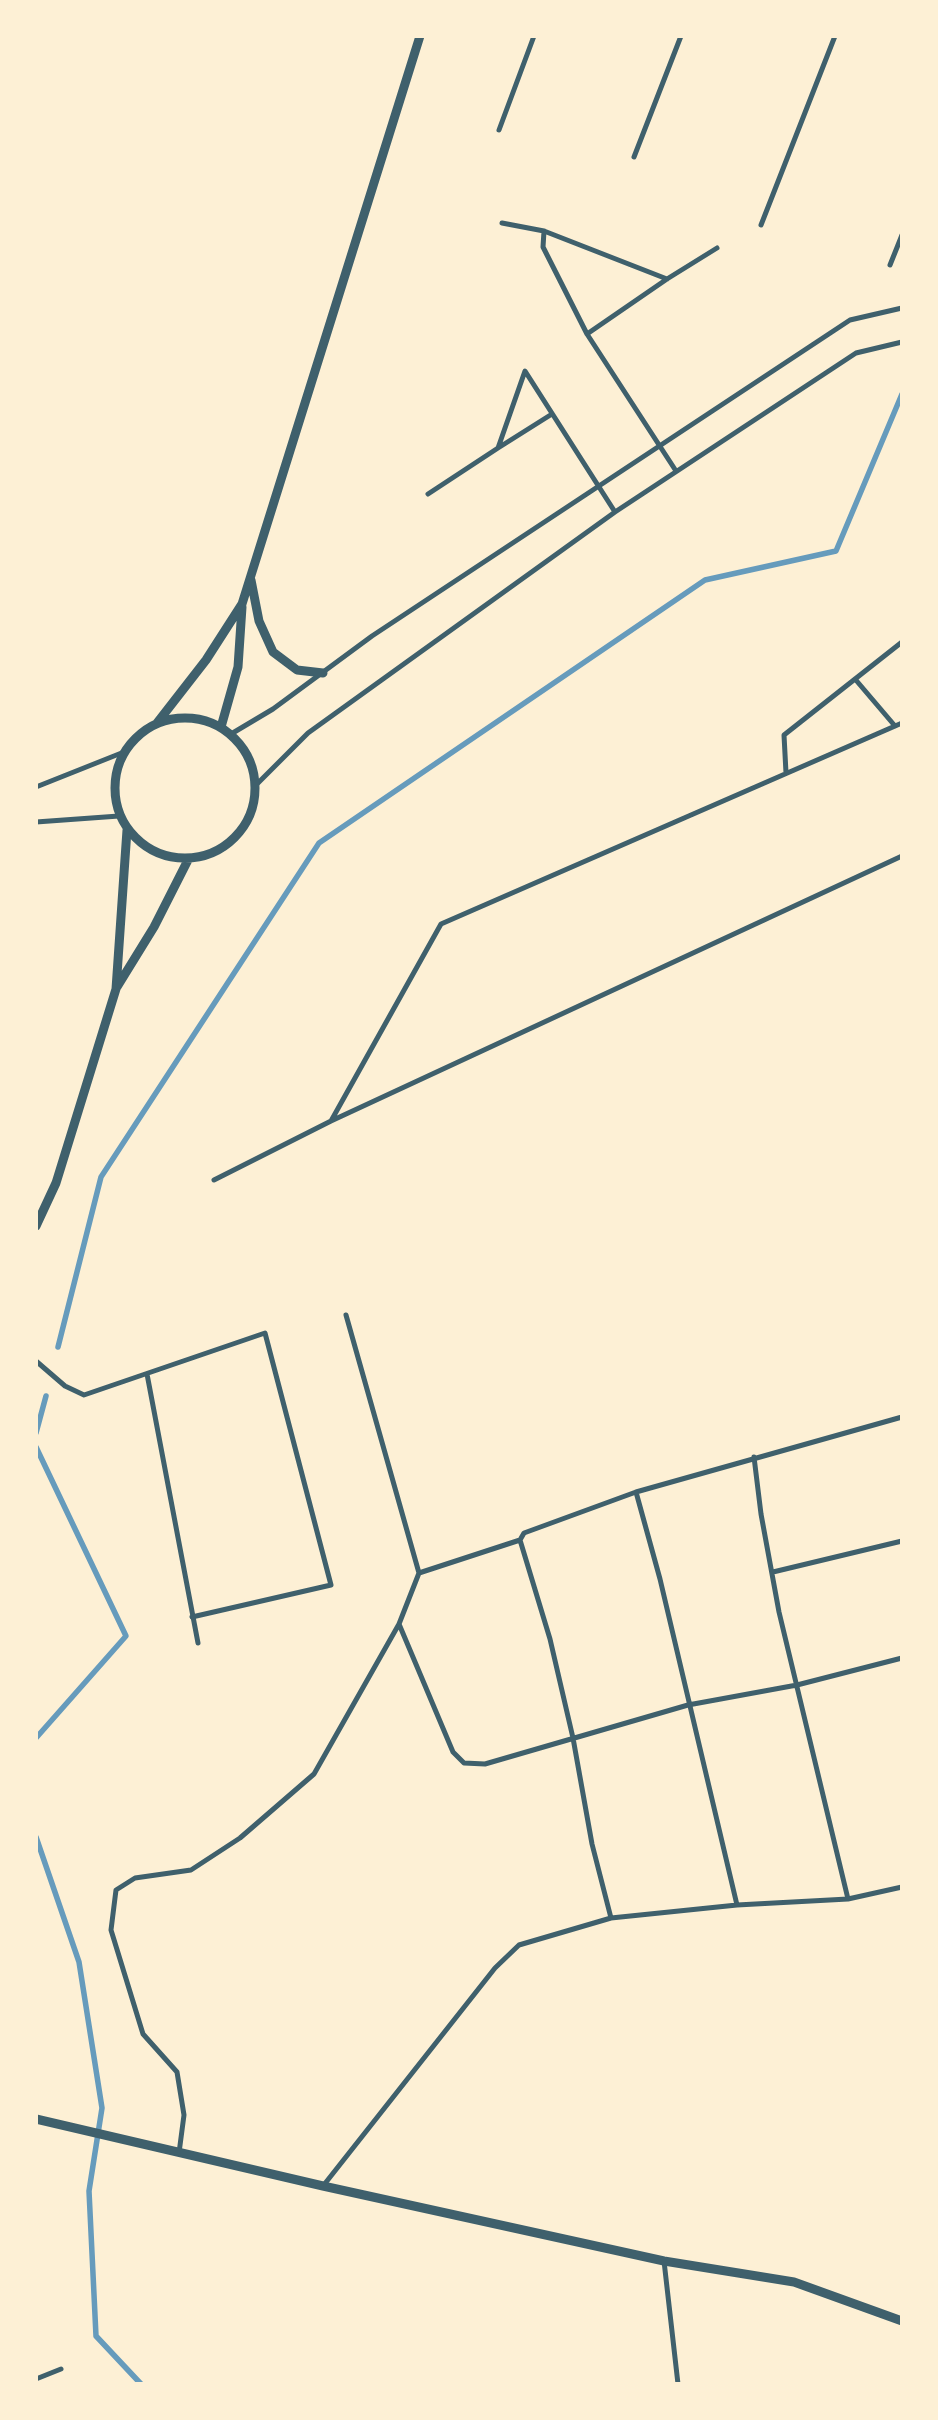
<!DOCTYPE html>
<html>
<head>
<meta charset="utf-8">
<style>
	body { margin:0 }
	#map { position:relative; width:938px; height:2420px; overflow:hidden; background:#fdf0d5; font-family:Lora,serif }
	canvas { display:block }
	.frame { position:absolute; inset:0; border:38px solid #fdf0d5; pointer-events:none }
</style>
</head>
<body>
<div id="map">
<canvas width="938" height="2420"></canvas>
<div class="frame"></div>
</div>
<script>
const ctx = document.querySelector('canvas').getContext('2d');
ctx.lineJoin = 'round';
function shape(rows) {
  const path = new Path2D();
  for (const r of rows) {
    if (r.length === 3) {
      path.moveTo(r[0] + r[2], r[1]);
      path.arc(r[0], r[1], r[2], 0, 2 * Math.PI);
      continue;
    }
    path.moveTo(r[0], r[1]);
    for (let i = 2; i < r.length; i += 2) path.lineTo(r[i], r[i + 1]);
  }
  return path;
}
function stroke(path, color, width, dash) {
  ctx.strokeStyle = color;
  ctx.lineWidth = width;
  ctx.lineCap = dash ? 'butt' : 'round';
  ctx.setLineDash(dash || []);
  ctx.stroke(path);
}
stroke(shape([
	[58,1347,101,1177,319,843,705,580,836,551,902,394],
	[36,1433,46,1396],
	[36,1447,126,1636,36,1738],
	[36,1837,79,1962,102,2108,89,2191,96,2336,141,2384]
]), '#669bbc', 5.5);
stroke(shape([
	[499,130,534,36],
	[634,157,681,36],
	[502,223,544,231],
	[761,225,835,36],
	[890,265,902,235],
	[667,279,544,231,543,247,587,334,676,471],
	[587,334,667,279,717,248],
	[498,448,552,414],
	[428,494,498,448,525,371,615,512],
	[855,679,895,726],
	[902,723,441,924,331,1121,902,856],
	[231,734,273,709,372,636,850,320,902,308],
	[786,773,784,735,902,642],
	[256,785,308,733,615,512,856,353,902,342],
	[36,787,124,752],
	[36,822,119,816],
	[214,1180,331,1121],
	[346,1315,419,1573,399,1624,453,1752,464,1763,485,1764,688,1705,797,1685,902,1658],
	[36,1361,65,1386,84,1395,265,1333,331,1585,192,1617],
	[147,1374,198,1643],
	[754,1457,761,1514,779,1612,848,1899],
	[636,1492,660,1579,737,1905],
	[520,1540,550,1639,573,1738,592,1844,611,1918],
	[773,1572,902,1541],
	[419,1573,520,1540,524,1533,636,1492,902,1417],
	[179,2153,184,2115,177,2072,143,2034,111,1930,116,1890,135,1878,191,1870,240,1838,314,1774,399,1624],
	[323,2186,495,1968,519,1945,611,1918,737,1905,848,1899,902,1887],
	[664,2261,678,2384],
	[36,2379,61,2369]
]), '#3f606c', 5);
stroke(shape([
	[251,580,259,621,273,652,297,670,323,673],
	[185,788,70],
	[157,723,206,660,242,604,420,36],
	[221,727,238,667,242,607],
	[117,987,154,927,188,860],
	[36,1226,56,1183,116,989,127,830],
	[36,2119,323,2186,664,2261,794,2282,902,2321]
]), '#3f606c', 9);
</script>
</body>
</html>
